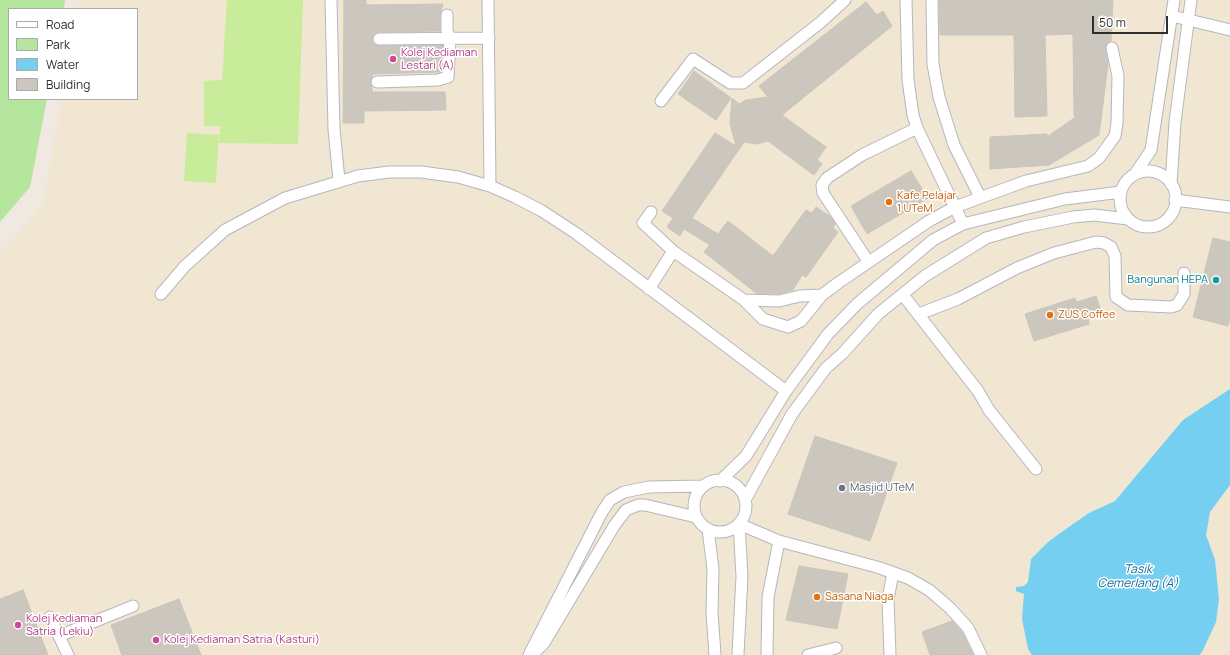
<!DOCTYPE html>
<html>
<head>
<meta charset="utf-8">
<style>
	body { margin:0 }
	#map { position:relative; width:1230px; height:655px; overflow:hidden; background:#efe9e1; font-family:Manrope,sans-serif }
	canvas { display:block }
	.legend { position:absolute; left:8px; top:8px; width:130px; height:92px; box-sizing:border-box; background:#fff; border:1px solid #ababab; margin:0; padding:5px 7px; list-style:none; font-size:12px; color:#2e2e2e }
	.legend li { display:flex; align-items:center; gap:8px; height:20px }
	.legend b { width:20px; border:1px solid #ababab }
	.scale { position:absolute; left:1092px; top:16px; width:76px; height:18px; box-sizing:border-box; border:2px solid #2e2e2e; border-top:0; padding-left:5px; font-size:12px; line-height:14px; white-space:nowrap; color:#2e2e2e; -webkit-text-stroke:3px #fff; paint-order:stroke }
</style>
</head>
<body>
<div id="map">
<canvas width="1230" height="655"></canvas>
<ul class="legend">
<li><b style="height:5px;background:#fff"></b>Road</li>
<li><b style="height:11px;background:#b6e59e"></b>Park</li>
<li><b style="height:11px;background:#75cff0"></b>Water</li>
<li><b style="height:11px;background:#cbc7bf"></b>Building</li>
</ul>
<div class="scale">50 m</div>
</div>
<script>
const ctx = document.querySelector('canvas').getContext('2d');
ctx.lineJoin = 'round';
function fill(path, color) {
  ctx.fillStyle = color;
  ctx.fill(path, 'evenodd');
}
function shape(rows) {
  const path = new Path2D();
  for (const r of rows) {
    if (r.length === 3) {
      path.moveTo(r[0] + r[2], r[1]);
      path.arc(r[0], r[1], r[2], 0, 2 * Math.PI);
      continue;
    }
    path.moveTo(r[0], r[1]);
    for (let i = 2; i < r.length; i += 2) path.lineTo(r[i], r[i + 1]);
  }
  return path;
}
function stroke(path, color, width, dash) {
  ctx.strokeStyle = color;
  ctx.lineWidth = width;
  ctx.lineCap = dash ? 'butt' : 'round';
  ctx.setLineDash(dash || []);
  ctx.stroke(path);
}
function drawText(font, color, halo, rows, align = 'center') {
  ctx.font = font + ' Manrope,sans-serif';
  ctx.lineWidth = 3;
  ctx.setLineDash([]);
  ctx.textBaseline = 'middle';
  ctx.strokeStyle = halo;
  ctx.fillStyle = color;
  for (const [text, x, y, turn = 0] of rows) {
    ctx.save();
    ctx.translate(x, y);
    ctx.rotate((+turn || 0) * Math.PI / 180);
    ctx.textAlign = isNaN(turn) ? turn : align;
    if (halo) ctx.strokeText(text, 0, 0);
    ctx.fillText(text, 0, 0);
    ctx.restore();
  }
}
fill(shape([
	[80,0,1230,0,1230,655,0,655,0,253,43,204,62,99,137,99,137,9,78,9]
]), '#f0e6d1');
fill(shape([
	[0,0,65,0,64,9,9,9,9,99,47,99,30,187,0,222]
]), '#b6e59e');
fill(shape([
	[227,0,303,0,298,144,219,143,220,126,204,126,204,81,222,80],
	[187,133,219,135,216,183,184,181]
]), '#c9ec9a');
fill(shape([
	[1230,389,1230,485,1210,512,1206,535,1215,560,1219,599,1216,622,1202,652,1199,655,1032,655,1028,649,1022,619,1024,594,1016,591,1016,587,1024,586,1028,582,1031,559,1048,542,1066,529,1089,513,1115,501,1183,420]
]), '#75cff0');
const building = shape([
	[344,0,366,0,366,5,443,4,440,15,440,31,379,32,375,33,372,39,373,43,379,46,443,45,441,72,373,74,370,82,373,92,445,92,446,110,364,111,364,123,343,123,344,0],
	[939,0,1113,0,1111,41,1105,46,1108,64,1099,135,1049,165,990,169,990,137,1047,134,1047,137,1077,116,1074,116,1073,34,1045,35,1047,116,1015,117,1014,35,940,35,939,0],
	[866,2,877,15,883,11,892,26,782,115,826,147,817,160,822,164,814,175,768,141,757,144,744,142,692,218,718,234,728,221,773,256,806,210,812,213,816,207,831,217,835,224,833,228,838,232,806,277,802,275,793,290,778,294,756,293,704,252,710,245,684,229,680,236,667,227,673,218,662,211,715,133,736,146,730,124,732,98,739,104,746,100,768,97,759,86,866,2],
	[694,71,731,98,716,120,678,94,694,71],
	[911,171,928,198,867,234,851,206,911,171],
	[1213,238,1230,242,1230,317,1228,326,1193,317,1213,238],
	[1096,296,1102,314,1088,318,1089,324,1034,341,1025,314,1075,298,1077,302,1096,296],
	[815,436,897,463,870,541,788,514,815,436],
	[799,566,848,574,837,629,786,620,799,566],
	[23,590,48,655,0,655,0,599,23,590],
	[179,599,201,655,122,655,111,625,179,599],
	[952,621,962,632,973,655,930,655,922,632,952,621]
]);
fill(building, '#cbc7bf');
stroke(building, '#cbc5ba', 1);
const minor = shape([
	[331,0,334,129,339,180],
	[488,0,490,186],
	[906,0,908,80,913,115,917,128,963,224],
	[932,0,933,64,939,97,954,145,980,197],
	[1172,16,1230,30],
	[379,39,489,38],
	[377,82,438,80,448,77,450,39,447,30,447,15],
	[661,101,693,59,730,83,743,83,821,22,845,0],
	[1148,199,28],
	[1135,174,1151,150,1174,0],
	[1171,184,1175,122,1191,0],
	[1175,200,1230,207],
	[651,212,643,223,673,251,744,300,763,319,788,327,801,321,822,295,838,283,929,221,955,207,1026,181,1088,166,1099,158,1115,136,1117,123,1118,76,1112,48],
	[868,261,823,193,822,185,827,178,862,155,917,128],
	[649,289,673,251],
	[161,294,185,266,225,230,285,198,358,176,389,172,421,172,458,177,490,186,515,197,542,211,577,234,786,391],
	[903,295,978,391,989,410,1036,469],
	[744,300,779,301,800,296,822,295],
	[919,314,958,299,1017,268,1054,253,1096,242,1104,243,1111,247,1115,256,1116,297,1128,305,1171,307,1177,305,1184,294,1184,273],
	[720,506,26],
	[720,481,746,456,786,391,828,334,857,304,933,240,963,224,1065,199,1121,192],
	[745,500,792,414,826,368,843,353,878,314,925,276,986,238,1024,227,1073,217,1094,215,1128,219],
	[708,529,713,569,712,612,715,655],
	[50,617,68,655],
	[59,636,133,606],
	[537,650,544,643,614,526,626,510,638,505,645,505,696,517],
	[529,655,602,512,610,500,624,492,649,487,704,486],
	[738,655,742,576,739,524,779,541,877,567,908,578,929,590,950,608,968,628,981,655],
	[767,655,768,597,779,541],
	[808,655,836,648],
	[890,655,888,599,893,573]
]);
stroke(minor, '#b4b7c1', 13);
stroke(minor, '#fff', 11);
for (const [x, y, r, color] of [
	[393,59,4,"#d1479c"],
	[889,202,4,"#e8710a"],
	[1216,280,4,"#0f9aa8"],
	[1050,315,4,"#e8710a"],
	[842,488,4,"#6b7280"],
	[817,597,4,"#e8710a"],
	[18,625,4,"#d1479c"],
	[156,640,4,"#d1479c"]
]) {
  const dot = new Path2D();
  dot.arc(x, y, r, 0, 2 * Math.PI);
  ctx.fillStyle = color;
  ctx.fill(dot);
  stroke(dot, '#fff', 1.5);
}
drawText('11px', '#b23c85', '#fff', [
	["Kolej Kediaman",401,53],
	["Lestari (A)",401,66],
	["Kolej Kediaman",26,619],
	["Satria (Lekiu)",26,632],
	["Kolej Kediaman Satria (Kasturi)",164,640]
], 'left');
drawText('11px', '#c56008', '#fff', [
	["Kafe Pelajar",897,196],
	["1 UTeM",897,209],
	["ZUS Coffee",1058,315],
	["Sasana Niaga",825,597]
], 'left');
drawText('11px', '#0d838f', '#fff', [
	["Bangunan HEPA",1208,280]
], 'right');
drawText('11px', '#5b616d', '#fff', [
	["Masjid UTeM",850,488]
], 'left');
drawText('italic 12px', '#0d6fa3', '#fff', [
	["Tasik",1138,570],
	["Cemerlang (A)",1138,584]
]);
</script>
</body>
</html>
